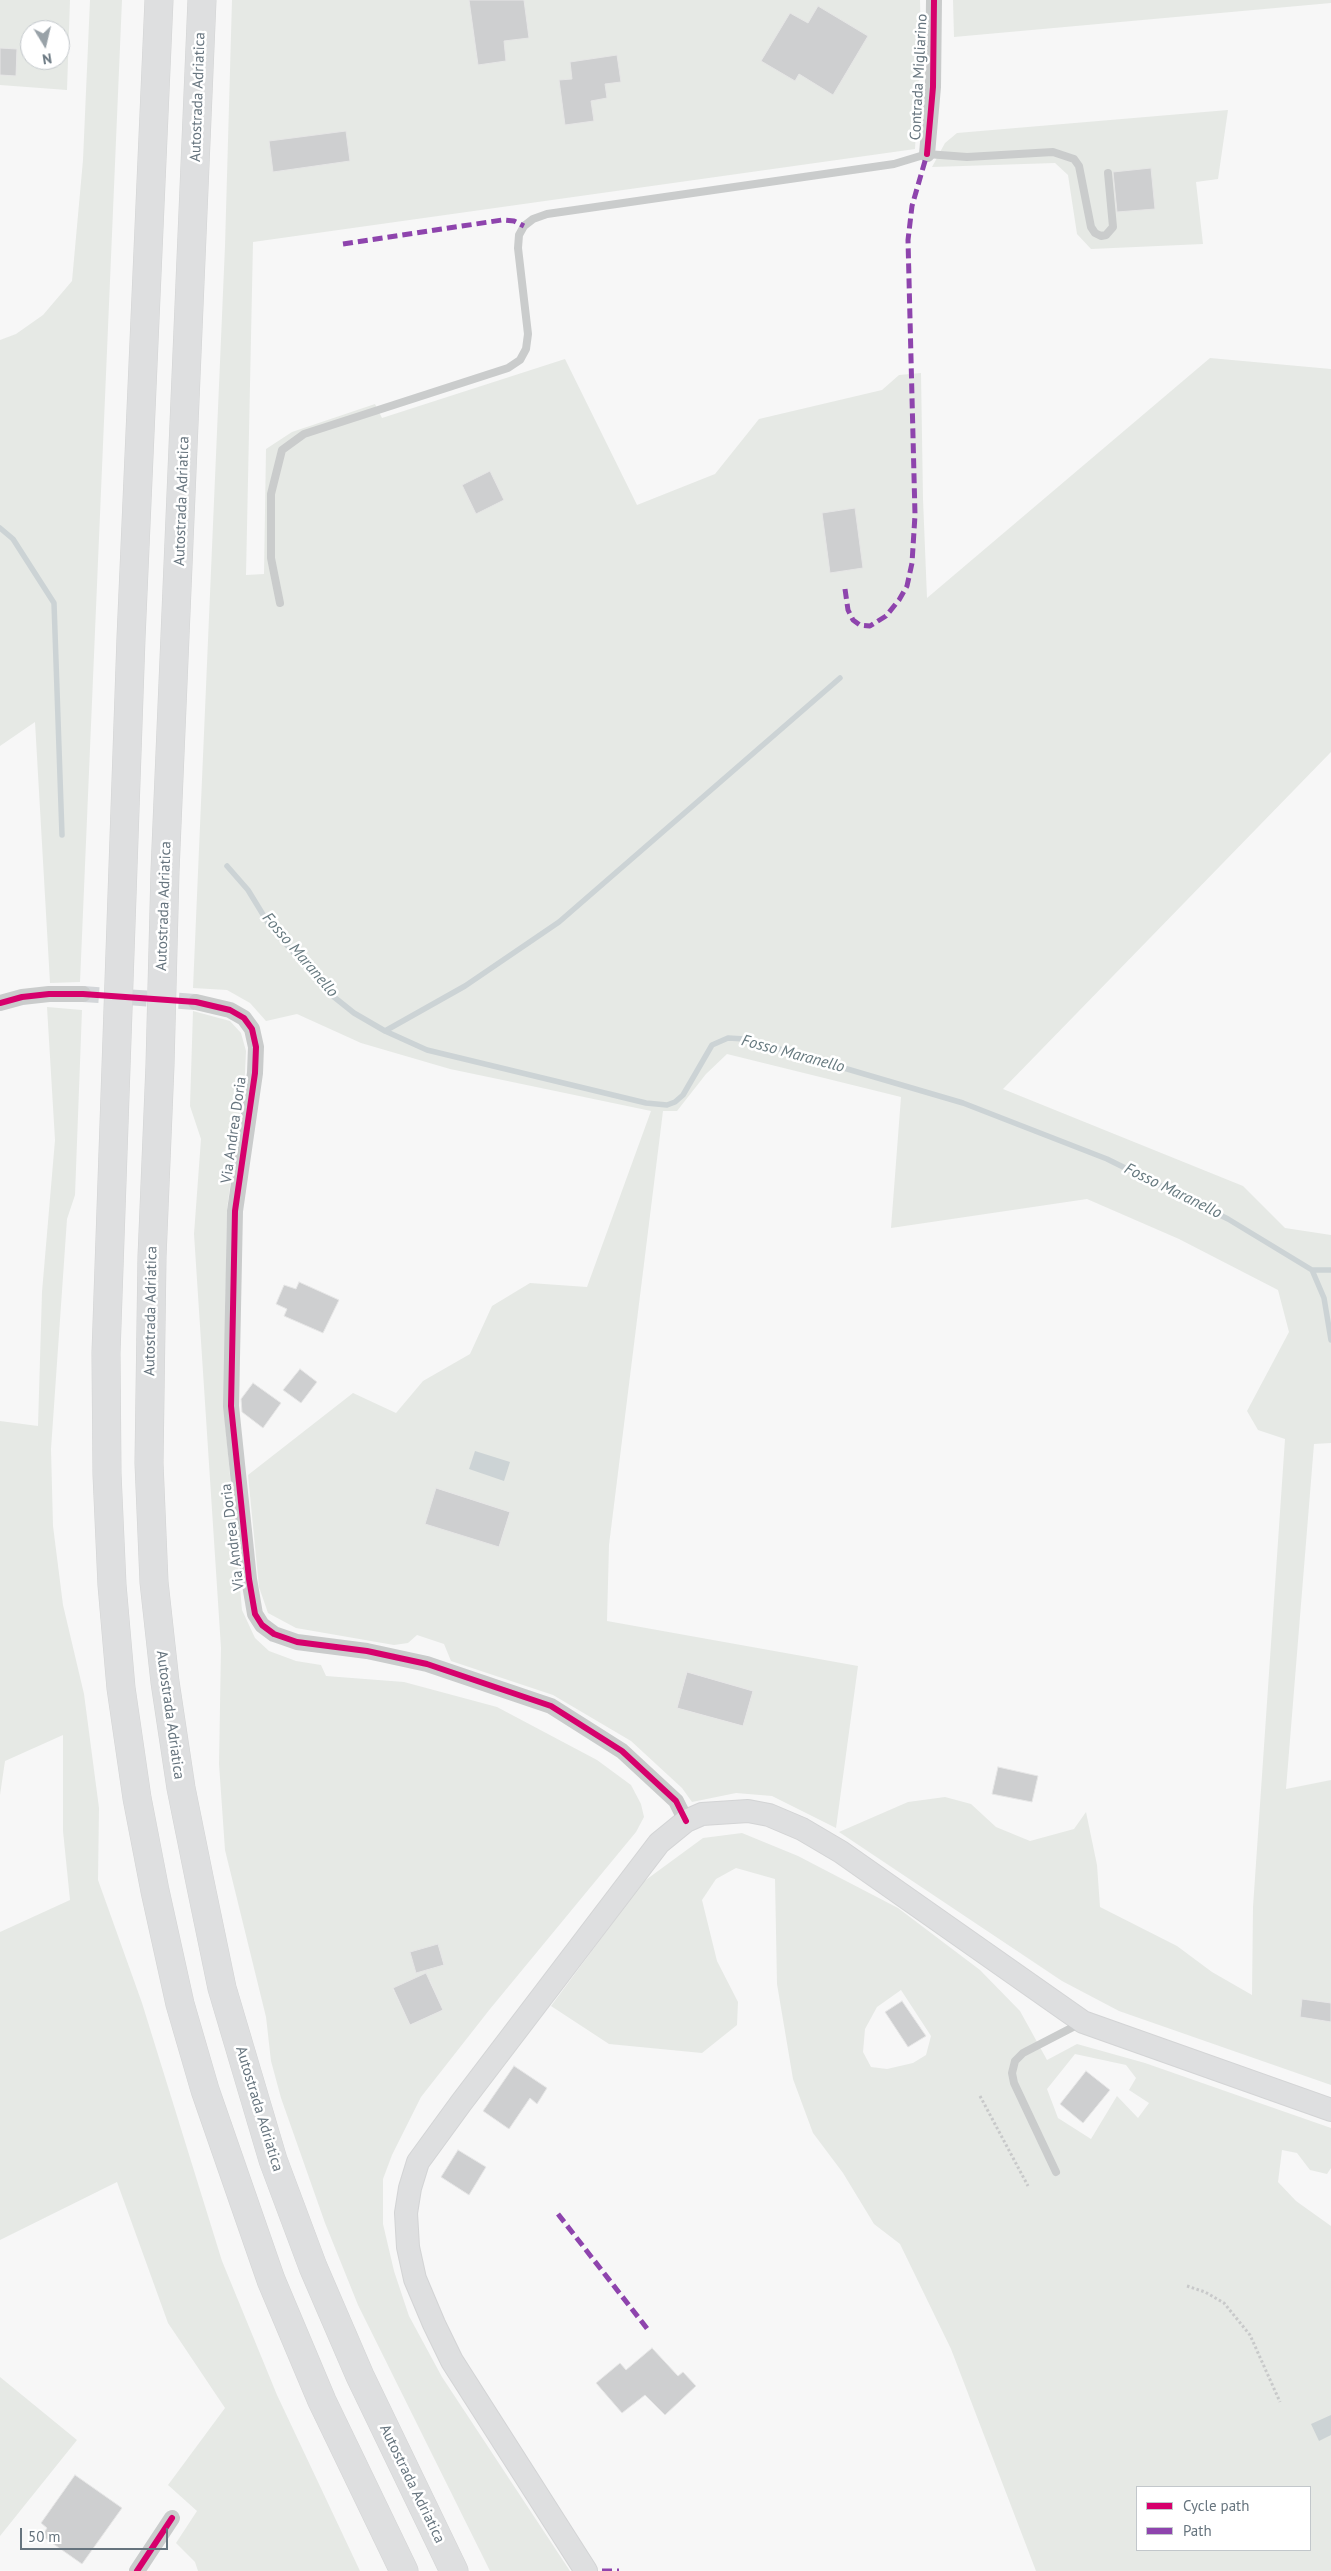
<!DOCTYPE html>
<html>
<head>
<meta charset="utf-8">
<style>
	body { margin:0 }
	#map { position:relative; width:1331px; height:2571px; overflow:hidden; background:#f7f7f7; font-family:"PT Sans",sans-serif }
	canvas { display:block }
	.legend { position:absolute; left:1136px; top:2486px; width:175px; height:65px; box-sizing:border-box; background:#fff; border:1px solid #c2c7cb; margin:0; padding:6px 9px; list-style:none; font-size:15px; color:#66747e }
	.legend li { display:flex; align-items:center; gap:10px; height:25px }
	.legend b { width:25px; border:1px solid #c2c7cb }
	.north { position:absolute; left:20px; top:20px; width:50px; height:50px; box-sizing:border-box; background:#fff; border:1px solid #c2c7cb; border-radius:50%; rotate:171deg; font-size:14px; font-weight:700; line-height:20px; text-align:center; color:#66747e }
	.north::after { content:''; display:block; margin:auto; width:18px; height:22px; background:#99a2a8; clip-path:polygon(50% 0,100% 100%,50% 72%,0 100%) }
	.scale { position:absolute; left:20px; top:2528px; width:148px; height:22px; box-sizing:border-box; border:2px solid #66747e; border-top:0; padding-left:6px; font-size:15px; line-height:18px; white-space:nowrap; color:#66747e; -webkit-text-stroke:4px #fff; paint-order:stroke }
</style>
</head>
<body>
<div id="map">
<canvas width="1331" height="2571"></canvas>
<ul class="legend">
<li><b style="height:6px;background:#d6006c"></b>Cycle path</li>
<li><b style="height:6px;background:#8e44ad"></b>Path</li>
</ul>
<div class="north">N</div>
<div class="scale">50 m</div>
</div>
<script>
const ctx = document.querySelector('canvas').getContext('2d');
ctx.lineJoin = 'round';
function fill(path, color) {
  ctx.fillStyle = color;
  ctx.fill(path, 'evenodd');
}
function shape(rows) {
  const path = new Path2D();
  for (const r of rows) {
    path.moveTo(r[0], r[1]);
    for (let i = 2; i < r.length; i += 2) path.lineTo(r[i], r[i + 1]);
  }
  return path;
}
function stroke(path, color, width, dash) {
  ctx.strokeStyle = color;
  ctx.lineWidth = width;
  ctx.lineCap = dash ? 'butt' : 'round';
  ctx.setLineDash(dash || []);
  ctx.stroke(path);
}
function drawText(font, color, halo, rows, align = 'center') {
  ctx.font = font + ' "PT Sans",sans-serif';
  ctx.lineWidth = 5;
  ctx.setLineDash([]);
  ctx.textBaseline = 'middle';
  ctx.strokeStyle = halo;
  ctx.fillStyle = color;
  for (const [text, x, y, turn = 0] of rows) {
    ctx.save();
    ctx.translate(x, y);
    ctx.rotate((+turn || 0) * Math.PI / 180);
    ctx.textAlign = isNaN(turn) ? turn : align;
    if (halo) ctx.strokeText(text, 0, 0);
    ctx.fillText(text, 0, 0);
    ctx.restore();
  }
}
fill(shape([
	[0,0,70,0,67,90,0,85,0,75,16,76,17,50,0,48],
	[30,30,60,30,60,60,30,60],
	[90,0,122,0,80,982,50,983,35,722,0,746,0,340,16,334,43,315,72,281,83,160],
	[232,0,920,0,921,42,915,149,253,242,246,575,264,574,266,449,292,432,375,404,382,418,565,359,637,505,715,474,759,419,882,390,899,375,921,373,923,499,927,598,1210,358,1331,369,1331,752,1003,1089,1243,1186,1285,1228,1331,1235,1331,1443,1314,1444,1286,1789,1331,1780,1331,2003,1303,1999,1300,2017,1331,2022,1331,2085,1119,2011,1062,1981,839,1832,908,1802,945,1797,971,1804,996,1827,1030,1841,1074,1829,1086,1812,1097,1865,1100,1907,1177,1946,1212,1972,1252,1995,1253,1907,1285,1439,1258,1430,1247,1411,1289,1332,1278,1290,1179,1239,1087,1199,891,1228,901,1097,727,1054,706,1074,677,1111,663,1111,609,1545,607,1621,858,1666,836,1828,772,1796,736,1793,692,1802,682,1788,631,1741,553,1695,451,1661,444,1644,417,1635,408,1643,394,1645,296,1628,268,1613,259,1587,248,1475,353,1393,396,1413,423,1381,470,1354,492,1306,530,1283,587,1287,651,1111,450,1069,361,1043,297,1014,266,1021,250,1003,227,990,193,988,225,246],
	[436,1488,510,1512,499,1547],
	[687,1672,753,1691,743,1726,677,1708],
	[953,0,1331,0,1331,3,954,37],
	[1228,110,1218,179,1196,182,1203,244,1091,249,1077,234,1068,175,1055,163,932,167,945,143,957,133],
	[47,1007,82,1010,75,1195,67,1219,51,1449,53,1526,63,1605,84,1694,99,1808,98,1880,142,2003,222,2261,277,2395,360,2571,198,2571,195,2562,176,2543,197,2511,168,2485,225,2408,168,2323,117,2182,0,2240,0,1932,70,1900,63,1831,63,1735,5,1761,0,1795,0,1421,38,1426,42,1292,55,1140],
	[193,1011,230,1021,241,1033,246,1051,245,1073,227,1209,224,1409,242,1610,255,1638,269,1651,296,1661,321,1665,326,1676,404,1682,497,1707,597,1760,631,1785,641,1804,644,1817,636,1832,490,2009,421,2097,392,2155,383,2179,383,2224,394,2271,409,2316,442,2377,570,2571,490,2571,358,2305,325,2223,281,2098,271,2061,266,2017,225,1850,219,1764,221,1648,194,1234,201,1139,190,1106],
	[438,1945,444,1965,425,1970,411,1952],
	[416,1978,430,1981,443,2010,410,2025,393,1989],
	[742,1833,798,1856,898,1908,980,1970,1020,2011,1047,2060,1077,2044,1145,2063,1331,2128,1331,2168,1327,2174,1310,2170,1297,2153,1282,2150,1278,2182,1296,2201,1331,2226,1331,2571,1036,2571,951,2349,900,2244,874,2224,843,2173,813,2133,793,2079,777,1984,775,1879,736,1868,716,1879,702,1900,717,1961,738,2002,737,2025,702,2053,609,2044,551,2006,643,1882,703,1838],
	[901,1990,931,2036,926,2055,913,2063,887,2069,871,2067,863,2052,865,2029,877,2007],
	[1075,2054,1126,2065,1136,2078,1129,2090,1149,2103,1138,2118,1117,2096,1091,2139,1058,2118,1047,2089],
	[1137,2487,1310,2487,1310,2550,1137,2550],
	[0,2377,77,2440,0,2536]
]), '#e6e9e5');
fill(shape([
	[475,1451,510,1462,504,1481,469,1469],
	[1331,2415,1331,2435,1319,2441,1311,2424]
]), '#ccd3d5');
stroke(shape([
	[0,528,13,539,54,603,62,835],
	[227,866,248,890,270,926,329,993,354,1013,385,1031,427,1050,646,1103,667,1105,675,1102,683,1095,712,1045,728,1038,745,1039,963,1103,1107,1159,1228,1219,1312,1270,1331,1270],
	[385,1031,465,986,559,922,840,678],
	[1312,1270,1324,1298,1331,1340]
]), '#ccd3d5', 5.5);
const building = shape([
	[469,0,524,0,529,38,504,41,506,61,478,65,469,0],
	[818,6,868,36,833,95,799,74,795,81,761,61,790,13,808,23,818,6],
	[0,48,17,49,16,76,0,75,0,48],
	[617,55,621,82,605,84,607,98,591,101,594,121,565,125,559,80,572,79,570,62,617,55],
	[346,131,350,161,273,172,269,141,346,131],
	[1151,168,1155,209,1117,212,1113,172,1151,168],
	[490,471,504,500,476,514,462,485,490,471],
	[855,508,863,568,830,573,822,513,855,508],
	[299,1282,339,1300,323,1333,284,1316,287,1309,276,1304,284,1285,296,1289,299,1282],
	[300,1369,317,1382,301,1403,283,1390,300,1369],
	[253,1383,281,1403,263,1428,242,1412,241,1399,253,1383],
	[436,1488,510,1512,499,1547,425,1524,436,1488],
	[687,1672,753,1691,743,1726,677,1708,687,1672],
	[998,1767,1038,1776,1032,1802,992,1794,998,1767],
	[438,1944,444,1965,416,1973,410,1952,438,1944],
	[426,1973,443,2010,410,2025,393,1988,426,1973],
	[1302,1999,1331,2003,1331,2022,1300,2017,1302,1999],
	[902,2001,926,2036,908,2047,885,2012,902,2001],
	[514,2066,547,2088,537,2104,530,2098,509,2129,483,2111,514,2066],
	[1086,2071,1110,2090,1083,2123,1060,2104,1086,2071],
	[458,2150,486,2167,469,2195,441,2177,458,2150],
	[652,2348,678,2376,683,2372,696,2386,665,2415,645,2395,622,2413,596,2383,620,2363,626,2370,652,2348],
	[75,2475,122,2508,82,2564,42,2536,47,2528,41,2523,75,2475]
]);
fill(building, '#cecfd0');
stroke(building, '#e6e6e6', 1);
stroke(shape([
	[83,994,196,1002]
]), '#d3d6d9', 16, [16, 8]);
const secondary = shape([
	[586,2571,452,2361,434,2324,415,2279,408,2247,406,2213,410,2188,418,2162,461,2103,659,1843,686,1821,702,1814,748,1811,769,1815,802,1829,841,1852,1083,2022,1331,2110]
]);
const motorway = shape([
	[159,0,131,638,106,1353,107,1474,112,1585,121,1688,137,1798,155,1891,180,2004,205,2090,271,2280,322,2401,404,2571],
	[202,0,165,871,160,1065,152,1257,149,1463,154,1582,165,1682,181,1788,200,1882,222,1988,273,2160,313,2267,360,2376,454,2571]
]);
stroke(secondary, '#d3d4d5', 24);
stroke(motorway, '#d3d4d4', 29);
stroke(shape([
	[980,2096,1028,2186],
	[1187,2286,1205,2292,1224,2303,1250,2335,1280,2402]
]), '#c8c9ca', 3, [2.5, 2.5]);
stroke(shape([
	[280,603,271,558,271,494,282,450,304,434,508,368,520,360,526,349,528,334,518,248,519,235,524,226,533,219,547,214,894,164,927,154,967,157,1053,152,1074,159,1079,166,1091,227,1095,233,1101,236,1106,235,1113,227,1108,173],
	[1056,2172,1014,2083,1012,2073,1015,2061,1023,2053,1079,2024]
]), '#cacccc', 8);
stroke(shape([
	[927,154,933,87,934,0],
	[196,1002,230,1010,244,1018,252,1029,256,1047,255,1073,235,1211,231,1406,249,1579,255,1614,262,1625,274,1634,297,1642,367,1651,427,1664,551,1706,622,1751,676,1801,686,1821],
	[0,1003,22,997,49,994,83,994],
	[137,2571,172,2518]
]), '#cacccc', 16);
stroke(secondary, '#dedfe0', 22);
stroke(motorway, '#dedfe0', 28);
stroke(shape([
	[343,244,502,220,514,221,524,226],
	[845,589,848,610,853,620,860,625,870,626,886,616,899,600,907,586,912,563,915,515,908,240,912,206,927,154],
	[558,2214,649,2331],
	[602,2571,619,2571]
]), '#8e44ad', 5, [10, 5]);
stroke(shape([
	[927,154,933,87,934,0],
	[0,1003,22,997,49,994,83,994,196,1002,230,1010,244,1018,252,1029,256,1047,255,1073,235,1211,231,1406,249,1579,255,1614,262,1625,274,1634,297,1642,367,1651,427,1664,551,1706,622,1751,676,1801,686,1821],
	[137,2571,172,2518]
]), '#d6006c', 6);
drawText('15px', '#66747e', '#fff', [
	["Contrada Migliarino",919,77,-87],
	["Autostrada Adriatica",198,97,-88],
	["Autostrada Adriatica",182,501,-88],
	["Autostrada Adriatica",164,906,-88],
	["Via Andrea Doria",234,1130,-82],
	["Autostrada Adriatica",151,1311,-89],
	["Via Andrea Doria",233,1537,-97],
	["Autostrada Adriatica",170,1715,82],
	["Autostrada Adriatica",259,2109,73],
	["Autostrada Adriatica",412,2484,64]
]);
drawText('italic 16px', '#66797f', '#fff', [
	["Fosso Maranello",300,955,49],
	["Fosso Maranello",793,1054,15],
	["Fosso Maranello",1173,1191,26]
]);
</script>
</body>
</html>
